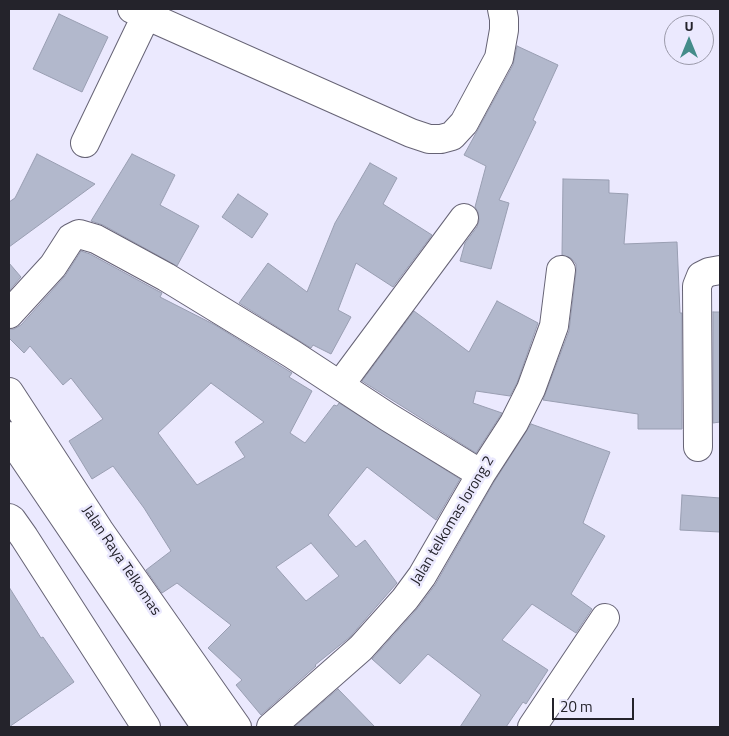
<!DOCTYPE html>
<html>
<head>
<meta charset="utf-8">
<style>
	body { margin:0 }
	#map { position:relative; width:729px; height:736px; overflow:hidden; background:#ebe9fe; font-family:"Titillium Web",sans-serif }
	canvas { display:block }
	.frame { position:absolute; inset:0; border:10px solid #24232b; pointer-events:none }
	.north { position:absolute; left:664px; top:15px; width:50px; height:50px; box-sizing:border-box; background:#ebe9fe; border:1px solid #9b9aaa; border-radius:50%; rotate:0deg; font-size:14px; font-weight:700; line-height:20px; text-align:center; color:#24232b }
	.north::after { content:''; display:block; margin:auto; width:18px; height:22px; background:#448c8a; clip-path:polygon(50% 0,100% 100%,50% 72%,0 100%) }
	.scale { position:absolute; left:552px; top:698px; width:82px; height:22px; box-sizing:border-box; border:2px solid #24232b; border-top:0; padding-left:6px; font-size:15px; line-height:18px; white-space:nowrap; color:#24232b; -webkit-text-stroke:4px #ebe9fe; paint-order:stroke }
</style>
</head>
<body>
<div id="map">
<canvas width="729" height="736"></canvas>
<div class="frame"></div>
<div class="north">U</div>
<div class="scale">20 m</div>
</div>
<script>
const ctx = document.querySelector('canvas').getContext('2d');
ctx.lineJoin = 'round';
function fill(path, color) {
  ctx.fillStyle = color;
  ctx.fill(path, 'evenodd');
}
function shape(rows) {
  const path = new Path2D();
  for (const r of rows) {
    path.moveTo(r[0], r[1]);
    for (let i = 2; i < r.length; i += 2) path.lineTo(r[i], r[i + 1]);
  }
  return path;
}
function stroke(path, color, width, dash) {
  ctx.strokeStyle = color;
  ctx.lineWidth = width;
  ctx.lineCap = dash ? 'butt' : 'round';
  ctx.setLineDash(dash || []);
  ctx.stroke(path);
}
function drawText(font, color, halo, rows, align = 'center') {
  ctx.font = font + ' "Titillium Web",sans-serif';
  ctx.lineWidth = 5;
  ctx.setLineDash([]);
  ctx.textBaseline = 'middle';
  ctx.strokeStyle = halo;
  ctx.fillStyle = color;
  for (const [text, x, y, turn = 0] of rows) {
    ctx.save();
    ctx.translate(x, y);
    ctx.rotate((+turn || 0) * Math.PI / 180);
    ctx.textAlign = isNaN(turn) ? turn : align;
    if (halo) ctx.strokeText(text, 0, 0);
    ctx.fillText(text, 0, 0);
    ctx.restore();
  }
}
const building = shape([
	[59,14,108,37,82,92,33,69,59,14],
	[517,46,558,65,533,120,536,122,499,200,509,203,491,269,460,261,465,243,477,227,479,220,478,212,475,207,486,166,464,155,513,65,517,46],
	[37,154,95,184,9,247,9,202,15,198,37,154],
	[132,154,175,175,160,205,199,226,177,266,103,225,91,221,132,154],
	[370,163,397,178,383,204,432,235,393,287,356,263,338,310,351,317,331,354,313,345,311,348,239,303,268,263,307,292,335,223,370,163],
	[563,179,609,180,609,193,628,194,624,244,677,242,680,313,682,313,682,429,638,429,638,414,543,400,569,331,576,272,576,264,571,258,562,255,563,179],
	[238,194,268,214,252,238,222,217,238,194],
	[81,251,90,254,158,291,162,293,160,297,215,325,292,373,289,377,312,391,290,433,305,443,334,405,337,406,339,403,460,479,436,520,367,467,328,515,356,547,365,540,397,583,350,637,315,665,316,666,261,715,236,685,242,680,208,648,231,625,177,583,162,593,146,570,171,551,144,508,113,466,92,479,69,441,103,419,71,378,63,385,30,346,24,353,9,338,9,329,14,329,21,325,65,276,81,251],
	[211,383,264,422,235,442,245,457,197,485,158,433,211,383],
	[311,543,339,576,306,601,276,567,311,543],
	[9,263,21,277,9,291,9,263],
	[497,301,538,323,517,383,510,396,476,391,473,403,502,413,476,453,362,381,414,311,469,352,497,301],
	[713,312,720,312,720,422,713,423,713,312],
	[531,424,610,452,583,523,605,536,571,594,592,609,576,633,532,604,502,640,548,670,526,704,523,702,506,727,460,727,481,695,428,654,400,684,372,659,417,609,435,585,494,482,531,424],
	[682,495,720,498,720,532,680,530,682,495],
	[9,587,41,638,43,637,74,682,9,727,9,587],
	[338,689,375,727,294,727,338,689]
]);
fill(building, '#b2b8cc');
stroke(building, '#999eb2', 1);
const minor = shape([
	[132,9,411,133,429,139,441,139,452,136,464,123,499,58,504,30,504,19,502,9],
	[85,143,146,16],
	[9,314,53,266,71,238,79,234,96,239,166,277,292,354,388,417,481,474],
	[340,385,464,218],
	[9,392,99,530,237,727],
	[9,436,206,727],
	[698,447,697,286,701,276,709,272,720,270],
	[9,518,12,520,24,537,146,727],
	[271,727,361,648,405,599,422,576,481,474,514,423,531,389,554,326,561,270],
	[532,727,605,618]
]);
stroke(minor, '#666375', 30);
stroke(minor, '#fff', 28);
drawText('15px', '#24232b', '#ebe9fe', [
	["Jalan telkomas lorong 2",453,521,-59],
	["Jalan Raya Telkomas",121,561,56]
]);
</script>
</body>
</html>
